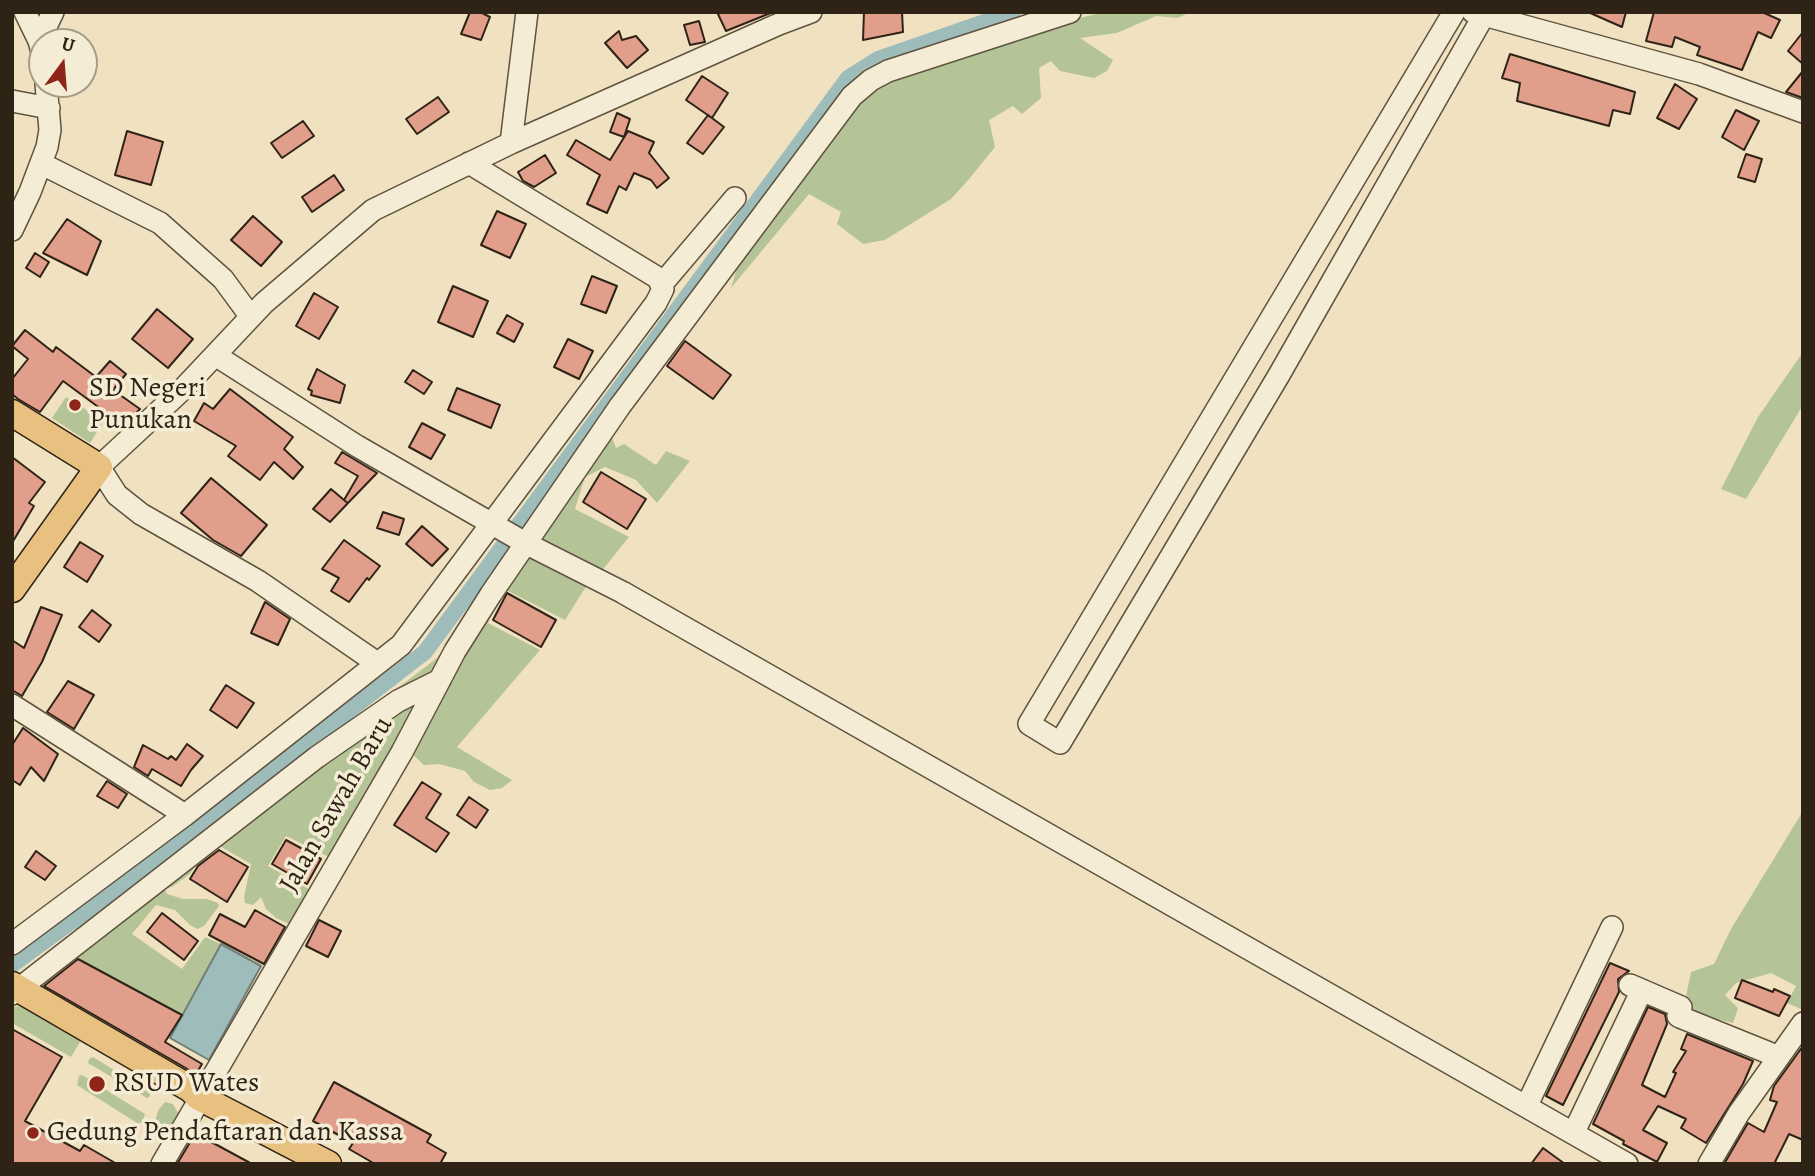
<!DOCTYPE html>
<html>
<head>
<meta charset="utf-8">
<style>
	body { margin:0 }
	#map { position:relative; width:1815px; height:1176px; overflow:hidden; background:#f0e2c0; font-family:Alegreya,serif }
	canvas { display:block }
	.frame { position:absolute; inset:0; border:14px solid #2f2316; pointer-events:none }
	.north { position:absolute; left:28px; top:28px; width:70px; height:70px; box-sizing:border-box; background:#f5ecd6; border:2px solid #a69c89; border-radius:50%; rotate:16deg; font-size:19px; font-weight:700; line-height:28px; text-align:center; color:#2f2316 }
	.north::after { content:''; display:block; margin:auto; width:24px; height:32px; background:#8f2418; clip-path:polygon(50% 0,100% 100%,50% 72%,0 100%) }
</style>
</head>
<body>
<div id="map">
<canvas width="1815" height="1176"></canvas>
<div class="frame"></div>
<div class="north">U</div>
</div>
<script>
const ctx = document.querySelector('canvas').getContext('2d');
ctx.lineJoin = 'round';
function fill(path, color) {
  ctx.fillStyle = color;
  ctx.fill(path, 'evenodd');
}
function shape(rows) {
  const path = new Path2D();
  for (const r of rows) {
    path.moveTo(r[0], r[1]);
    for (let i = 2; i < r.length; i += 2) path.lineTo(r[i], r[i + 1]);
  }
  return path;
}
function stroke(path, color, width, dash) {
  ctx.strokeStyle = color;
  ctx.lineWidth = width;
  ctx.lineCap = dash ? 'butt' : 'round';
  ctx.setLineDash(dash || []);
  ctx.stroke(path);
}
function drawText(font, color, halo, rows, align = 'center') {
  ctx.font = font + ' Alegreya,serif';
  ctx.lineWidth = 7;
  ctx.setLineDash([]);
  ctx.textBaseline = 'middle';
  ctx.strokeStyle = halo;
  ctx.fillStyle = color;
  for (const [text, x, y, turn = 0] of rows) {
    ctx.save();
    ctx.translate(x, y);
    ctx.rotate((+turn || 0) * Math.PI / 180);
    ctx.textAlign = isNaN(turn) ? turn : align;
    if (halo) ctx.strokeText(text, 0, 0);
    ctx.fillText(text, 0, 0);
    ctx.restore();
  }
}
fill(shape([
	[1105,12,1190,12,1178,18,1156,16,1117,33,1080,38,1113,60,1107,71,1094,78,1060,71,1051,61,1039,68,1041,98,1022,114,1013,106,989,120,995,147,970,178,951,199,885,240,863,244,837,224,841,212,809,194,731,288,746,239,859,89,1049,25],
	[1803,352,1803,405,1746,499,1721,489,1758,417],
	[66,397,104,421,90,443,52,418],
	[610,432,616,448,624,444,656,465,666,451,690,461,657,503,636,480,605,467,585,477,575,509,629,537,596,578,592,577,565,620,508,591,500,590],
	[478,602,333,859,286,836,268,866,312,891,294,926,276,918,266,909,261,897,253,905,245,903,244,897,251,864,211,841,190,874,172,887,164,888,167,894,183,899,207,899,218,903,219,906,204,926,197,929,190,925,175,910,156,905,132,934,182,969,205,937,221,944,182,1015,73,957,68,937,88,916,117,892,129,886,141,885,437,658],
	[494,605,488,623,540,650,457,747,512,780,502,788,490,790,474,782,465,771,439,764,424,765,411,753,459,653],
	[1803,811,1803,1010,1787,1003,1796,986,1771,973,1736,983,1725,995,1738,1008,1733,1023,1683,1011,1691,972,1714,964,1731,929],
	[31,1005,84,1035,71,1057,12,1023,12,1007],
	[93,1057,150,1092,150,1096,147,1098,88,1063,89,1059],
	[82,1075,145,1114,142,1123,137,1123,77,1085,79,1076],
	[165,1102,173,1104,179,1115,170,1131,162,1137,156,1131,155,1120,159,1109]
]), '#b4c497');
const water = shape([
	[221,944,261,966,209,1060,170,1038,221,944]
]);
fill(water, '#9dbcba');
stroke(water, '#717f78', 2);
stroke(shape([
	[12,965,168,851,425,652,848,78,878,59,1013,12]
]), '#9dbcba', 16);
const building = shape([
	[470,12,480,12,490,17,481,40,461,34,470,12],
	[717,12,773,12,726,31,717,12],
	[864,12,902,12,903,32,863,40,864,12],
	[1588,12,1626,12,1622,27,1588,12],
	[1654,12,1762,12,1780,20,1771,38,1758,32,1742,70,1697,55,1700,47,1675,37,1672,47,1646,41,1654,12],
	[699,21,705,42,690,45,684,25,699,21],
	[619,31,622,40,636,36,648,50,627,68,605,43,619,31],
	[1803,32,1803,64,1788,51,1803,32],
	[1510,54,1635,92,1630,114,1613,110,1609,126,1517,101,1520,83,1502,78,1510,54],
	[1803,71,1803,98,1786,92,1803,71],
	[702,76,728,93,712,118,686,100,702,76],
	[1675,84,1697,99,1679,129,1657,118,1675,84],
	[438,97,449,112,417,134,406,119,438,97],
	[1736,110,1759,121,1744,150,1722,137,1736,110],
	[617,113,630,119,624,137,610,132,617,113],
	[708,115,724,127,703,154,687,143,708,115],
	[303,121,314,136,282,158,271,143,303,121],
	[127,131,163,142,151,185,115,175,127,131],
	[628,131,654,142,649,153,669,178,657,188,651,180,634,173,626,190,619,186,607,213,587,204,600,175,567,155,576,140,610,160,628,131],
	[1746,154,1762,159,1755,182,1738,177,1746,154],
	[545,155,556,173,534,187,523,181,518,172,545,155],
	[334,175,344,190,312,212,302,197,334,175],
	[497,211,526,224,510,258,481,245,497,211],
	[253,216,282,242,261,266,231,240,253,216],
	[67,219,101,241,87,275,43,253,67,219],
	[35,253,49,262,40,277,26,268,35,253],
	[592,276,617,286,606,313,581,304,592,276],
	[453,286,488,301,473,337,438,322,453,286],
	[314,293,338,307,319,339,296,326,314,293],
	[157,309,193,339,168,368,132,339,157,309],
	[507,315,523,324,514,342,497,333,507,315],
	[25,330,53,352,56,347,96,377,110,361,126,374,113,390,140,409,124,426,63,381,40,412,18,399,12,394,12,379,28,359,12,346,25,330],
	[568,339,593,351,579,379,554,367,568,339],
	[685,341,731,375,713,399,667,366,685,341],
	[317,369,345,385,340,403,311,395,312,391,308,389,317,369],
	[413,370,432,382,424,394,405,382,413,370],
	[457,388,500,405,491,428,448,410,457,388],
	[230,389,293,437,284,449,303,467,293,479,274,462,260,480,228,456,236,446,194,421,204,403,213,409,230,389],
	[422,423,445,435,431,459,409,447,422,423],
	[342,452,377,473,348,503,345,501,348,503,330,522,313,509,331,489,344,500,358,476,335,463,342,452],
	[12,457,45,482,29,503,34,506,12,543,12,457],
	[601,472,646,499,627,529,583,502,601,472],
	[211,478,267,525,241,556,213,540,181,513,211,478],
	[383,512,404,519,399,535,377,528,383,512],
	[422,526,448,549,432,566,406,544,422,526],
	[344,540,380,566,369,580,367,578,349,602,331,591,339,578,322,569,344,540],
	[80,542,103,556,87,582,64,567,80,542],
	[507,593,556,620,541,647,493,620,507,593],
	[265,602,290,619,278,645,251,633,265,602],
	[41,607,62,615,42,662,22,696,12,690,12,640,24,648,41,607],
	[92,610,111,625,99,642,79,627,92,610],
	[68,681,94,695,74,729,47,712,68,681],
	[226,685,254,703,237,728,210,710,226,685],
	[23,728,58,754,44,781,31,767,20,785,12,780,12,745,23,728],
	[187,744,203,756,191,770,181,786,152,769,148,776,134,767,143,745,168,759,171,756,176,760,187,744],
	[107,781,127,794,118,808,97,796,107,781],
	[422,782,441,794,426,818,449,833,436,852,394,825,422,782],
	[469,797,488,810,476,828,457,815,469,797],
	[286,840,321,859,307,884,272,864,286,840],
	[219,850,248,867,227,902,190,879,198,866,219,850],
	[36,851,56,866,45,880,25,867,36,851],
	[255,910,285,927,264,964,209,935,220,914,245,927,255,910],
	[162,913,198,941,184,960,147,932,162,913],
	[319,920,341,931,328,957,306,946,319,920],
	[78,959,182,1015,165,1042,202,1064,196,1074,44,986,78,959],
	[1610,963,1629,971,1618,979,1619,992,1563,1105,1546,1096,1610,963],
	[1742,980,1773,992,1774,989,1790,996,1779,1016,1735,998,1742,980],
	[1648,1007,1665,1014,1667,1024,1642,1085,1665,1097,1676,1073,1673,1072,1686,1051,1681,1049,1687,1034,1753,1061,1743,1084,1706,1143,1681,1128,1686,1119,1658,1106,1643,1130,1667,1143,1657,1162,1623,1144,1624,1141,1593,1124,1648,1007],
	[12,1029,62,1057,25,1121,80,1151,84,1145,117,1164,12,1164,12,1029],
	[1803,1046,1803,1140,1789,1134,1774,1164,1724,1164,1748,1123,1764,1132,1777,1102,1770,1100,1774,1086,1803,1046],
	[334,1082,431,1135,427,1142,446,1153,440,1164,375,1164,349,1149,353,1143,313,1121,334,1082],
	[195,1134,217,1145,252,1164,177,1164,195,1134],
	[1543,1148,1565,1164,1531,1164,1543,1148]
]);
fill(building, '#e09e8b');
stroke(building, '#2f2316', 2);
const minor = shape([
	[25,12,39,41,42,52],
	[1454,12,1029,724,1060,743,1279,375,1484,15],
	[1473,12,1699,74,1803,112],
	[39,41,53,12],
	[12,101,49,108],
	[511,143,527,12],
	[42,164,160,223,223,279,251,317],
	[12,230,30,192,47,147,50,130,46,84],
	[662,284,735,198],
	[215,355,357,446,527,544,622,592,1627,1164],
	[377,663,258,581,141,514,117,495,99,467,182,390,264,303,373,210,511,143,779,24,811,12],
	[12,705,185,815],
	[12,944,185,815,401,645,656,303,663,289,658,278,469,163],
	[1630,985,1681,1007,1678,1016,1680,1017,1779,1057],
	[12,994,317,757,398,701,440,680],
	[1527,1105,1612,927],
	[1574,1132,1642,990],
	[162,1164,402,752,455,651,491,594,620,406,852,96,871,80,888,71,1070,12],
	[1709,1164,1739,1113,1803,1023]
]);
const major = shape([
	[12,413,99,467,12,589],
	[12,985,191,1089,199,1097,328,1164]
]);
stroke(minor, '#5f5340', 24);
stroke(major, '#2f2316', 29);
stroke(minor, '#f5ecd6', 21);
stroke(major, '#e8c180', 26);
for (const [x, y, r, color] of [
	[75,405,7,"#8f2418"],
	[97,1084,9,"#8f2418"],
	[33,1133,7,"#8f2418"]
]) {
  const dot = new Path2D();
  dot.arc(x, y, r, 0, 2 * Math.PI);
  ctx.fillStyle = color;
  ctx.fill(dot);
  stroke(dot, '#f5ecd6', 2.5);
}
drawText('28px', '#2f2316', '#f5ecd6', [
	["SD Negeri",89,389],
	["Punukan",89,421],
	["RSUD Wates",113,1084],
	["Gedung Pendaftaran dan Kassa",47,1133]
], 'left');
drawText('28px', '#2f2316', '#f5ecd6', [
	["Jalan Sawah Baru",337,805,-60]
]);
</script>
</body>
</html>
